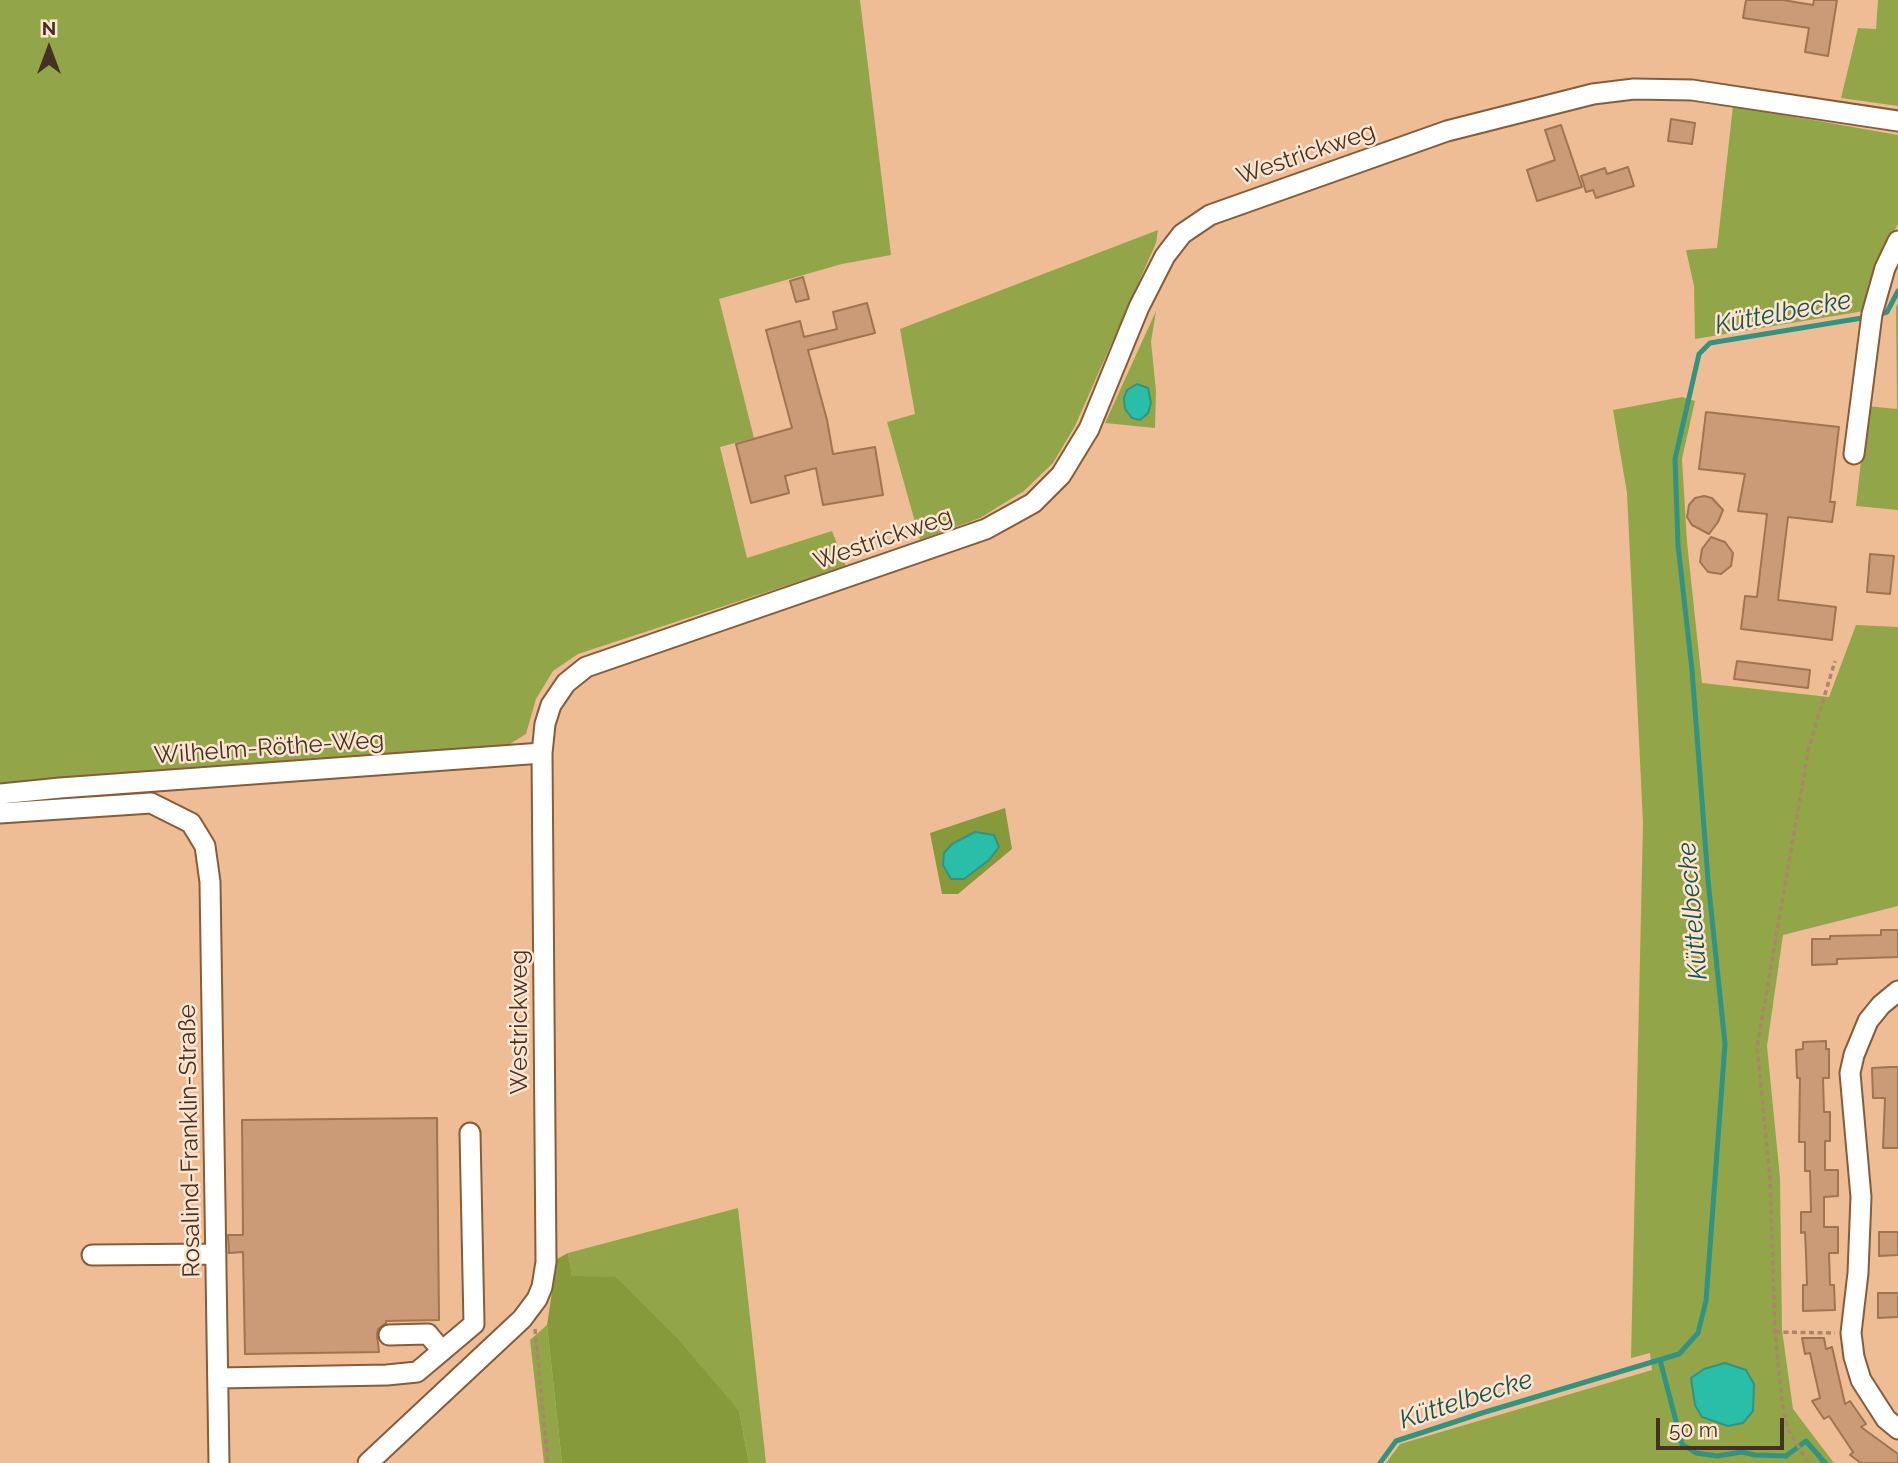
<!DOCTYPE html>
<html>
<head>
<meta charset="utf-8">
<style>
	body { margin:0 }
	#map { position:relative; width:1898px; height:1463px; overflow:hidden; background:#eebd96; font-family:Raleway,sans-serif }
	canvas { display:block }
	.north { position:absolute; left:14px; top:14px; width:70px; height:70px; -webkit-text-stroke:5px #fde4d0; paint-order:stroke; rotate:0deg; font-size:19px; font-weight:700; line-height:28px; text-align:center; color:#443121 }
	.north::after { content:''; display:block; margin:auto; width:24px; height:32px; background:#443121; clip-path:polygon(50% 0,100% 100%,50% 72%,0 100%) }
	.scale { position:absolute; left:1656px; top:1418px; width:128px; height:32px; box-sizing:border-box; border:4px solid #443121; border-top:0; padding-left:9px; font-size:21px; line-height:24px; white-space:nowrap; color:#443121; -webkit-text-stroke:5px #fde4d0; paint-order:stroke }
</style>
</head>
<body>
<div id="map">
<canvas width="1898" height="1463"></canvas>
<div class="north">N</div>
<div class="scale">50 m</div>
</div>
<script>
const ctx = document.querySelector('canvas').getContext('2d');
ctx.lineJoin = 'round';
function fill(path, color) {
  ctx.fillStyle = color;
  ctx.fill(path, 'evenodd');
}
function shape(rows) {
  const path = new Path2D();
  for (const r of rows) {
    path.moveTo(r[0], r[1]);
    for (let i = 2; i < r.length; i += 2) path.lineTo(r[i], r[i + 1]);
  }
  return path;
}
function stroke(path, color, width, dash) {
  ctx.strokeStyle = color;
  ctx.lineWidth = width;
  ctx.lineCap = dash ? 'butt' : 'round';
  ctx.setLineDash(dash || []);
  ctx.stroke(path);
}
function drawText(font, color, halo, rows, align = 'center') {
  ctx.font = font + ' Raleway,sans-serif';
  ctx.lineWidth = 5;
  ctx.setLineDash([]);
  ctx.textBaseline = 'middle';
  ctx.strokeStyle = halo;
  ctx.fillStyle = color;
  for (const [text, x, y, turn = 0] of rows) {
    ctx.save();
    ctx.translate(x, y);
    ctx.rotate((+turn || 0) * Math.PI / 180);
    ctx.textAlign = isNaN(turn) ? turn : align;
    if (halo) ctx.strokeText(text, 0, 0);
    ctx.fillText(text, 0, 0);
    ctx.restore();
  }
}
fill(shape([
	[0,0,860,0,891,255,842,264,719,299,754,438,720,447,747,558,832,531,846,566,578,654,553,671,536,699,526,734,510,744,0,786],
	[1878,0,1898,0,1898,106,1841,98,1858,28,1876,29],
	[1733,106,1898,135,1898,224,1877,265,1864,311,1695,339,1694,286,1686,250,1717,248],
	[1158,230,1156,243,1075,426,1053,463,1024,491,980,518,920,540,887,422,915,414,900,329],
	[1898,303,1898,510,1856,506,1867,406,1897,409,1896,307],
	[1156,311,1151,342,1156,391,1155,428,1105,423],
	[1682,397,1695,401,1682,459,1687,542,1702,683,1829,697,1856,625,1898,627,1898,906,1783,935,1767,1046,1780,1178,1782,1330,1793,1409,1834,1463,1386,1463,1400,1444,1652,1370,1650,1353,1631,1358,1643,823,1627,493,1613,410],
	[738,1208,766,1463,749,1463,739,1411,616,1277,572,1277,568,1253],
	[547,1325,562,1463,544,1463,530,1340]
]), '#92a649');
fill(shape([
	[1005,808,1012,849,958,894,942,894,930,833],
	[568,1253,572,1276,616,1277,677,1338,739,1411,749,1463,562,1463,547,1325,557,1259]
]), '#869a3b');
const water = shape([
	[1137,384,1148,388,1151,403,1148,413,1140,420,1132,418,1125,409,1124,398,1127,390,1137,384],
	[975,832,994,835,999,847,989,860,964,879,951,879,943,865,944,853,952,844,975,832],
	[1725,1363,1746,1370,1754,1384,1753,1411,1743,1423,1728,1426,1702,1417,1695,1405,1691,1378,1704,1369,1725,1363]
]);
fill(water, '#2abea8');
stroke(water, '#329480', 2);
stroke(shape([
	[1877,315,1887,312,1898,291],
	[1660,1360,1682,1444,1696,1453,1717,1456,1742,1452,1755,1455,1786,1456,1806,1441,1825,1463],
	[1380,1463,1396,1441,1482,1413,1679,1354,1698,1333,1706,1301,1725,1044,1708,880,1692,670,1678,545,1675,459,1699,354,1710,343,1868,317]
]), '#329480', 5);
const building = shape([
	[1746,0,1783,0,1813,5,1814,0,1837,0,1828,56,1805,52,1809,28,1743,18,1746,0],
	[1671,119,1695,123,1692,144,1668,141,1671,119],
	[1561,125,1582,187,1537,201,1527,170,1555,160,1545,130,1561,125],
	[1628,167,1634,186,1596,198,1593,190,1586,192,1581,176,1605,168,1607,174,1628,167],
	[803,277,809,299,796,302,790,281,803,277],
	[867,303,875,333,808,350,827,420,833,454,875,447,883,495,823,505,816,468,785,476,789,493,751,503,736,444,792,428,766,330,800,321,804,337,837,329,833,312,867,303],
	[1706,412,1839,427,1830,502,1835,502,1832,522,1788,517,1778,600,1836,607,1832,640,1741,629,1745,596,1757,597,1767,514,1738,511,1745,474,1699,469,1706,412],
	[1704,496,1712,498,1723,510,1718,522,1709,534,1692,525,1687,517,1689,505,1695,498,1704,496],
	[1711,537,1725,542,1733,553,1731,566,1721,574,1708,572,1700,562,1702,549,1711,537],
	[1870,554,1894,556,1890,594,1867,592,1870,554],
	[1737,661,1810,670,1808,688,1734,679,1737,661],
	[1881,930,1898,930,1898,957,1837,959,1837,964,1812,965,1812,939,1830,939,1830,936,1881,935,1881,930],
	[1826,1041,1826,1049,1829,1049,1829,1078,1823,1078,1824,1112,1830,1112,1830,1141,1825,1141,1825,1170,1838,1170,1838,1196,1824,1197,1824,1227,1838,1227,1838,1253,1829,1253,1830,1285,1834,1285,1835,1310,1803,1311,1803,1285,1807,1285,1806,1254,1805,1232,1801,1233,1801,1212,1811,1212,1810,1171,1805,1171,1805,1142,1799,1142,1800,1078,1797,1078,1796,1050,1803,1049,1803,1042,1826,1041],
	[1890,1067,1898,1067,1898,1148,1883,1148,1885,1098,1873,1098,1872,1068,1890,1067],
	[437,1118,439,1320,386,1321,386,1323,378,1329,377,1335,379,1352,245,1354,243,1252,229,1253,228,1235,243,1235,242,1120,437,1118],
	[1879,1232,1898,1232,1898,1255,1879,1256,1879,1232],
	[1878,1293,1898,1293,1898,1317,1878,1318,1878,1293],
	[1802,1338,1824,1338,1826,1349,1832,1347,1845,1404,1850,1401,1866,1424,1861,1427,1898,1454,1898,1463,1861,1463,1850,1455,1853,1452,1829,1416,1824,1419,1812,1401,1820,1398,1810,1353,1805,1354,1802,1338]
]);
fill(building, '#ca9b76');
stroke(building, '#a17450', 2);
const minor = shape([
	[1854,454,1872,314,1885,268,1898,241],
	[0,794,60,788,542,753],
	[0,813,151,803,191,823,205,846,210,882,219,1463],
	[1898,991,1881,1005,1868,1021,1854,1055,1850,1073,1861,1197,1858,1273,1851,1333,1854,1357,1861,1380,1886,1419,1898,1429],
	[92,1255,216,1254],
	[389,1335,428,1334,442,1351],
	[218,1378,387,1375,417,1372,474,1324,470,1133],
	[368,1463,522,1319,537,1299,542,1287,546,1262,542,753,545,724,551,705,566,683,586,667,986,529,1033,503,1061,475,1089,429,1139,307,1165,256,1182,234,1210,215,1447,131,1593,94,1634,89,1692,90,1898,121]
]);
stroke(minor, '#875c38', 23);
stroke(shape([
	[535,1329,548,1463],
	[1775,1332,1835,1333],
	[1808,1463,1788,1429,1782,1402,1775,1332,1770,1178,1757,1047,1809,747,1835,661]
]), '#ab8668', 3.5, [5, 3.5]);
stroke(minor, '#fff', 19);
drawText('24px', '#443121', '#fde4d0', [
	["Westrickweg",1306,154,-19],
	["Westrickweg",883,539,-19],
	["Wilhelm-Röthe-Weg",269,748,-4],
	["Westrickweg",520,1022,-90],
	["Rosalind-Franklin-Straße",190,1141,-91]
]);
drawText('italic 26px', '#195349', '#fde4d0', [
	["Küttelbecke",1783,313,-11],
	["Küttelbecke",1693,911,-95],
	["Küttelbecke",1466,1400,-18]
]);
</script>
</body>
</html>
